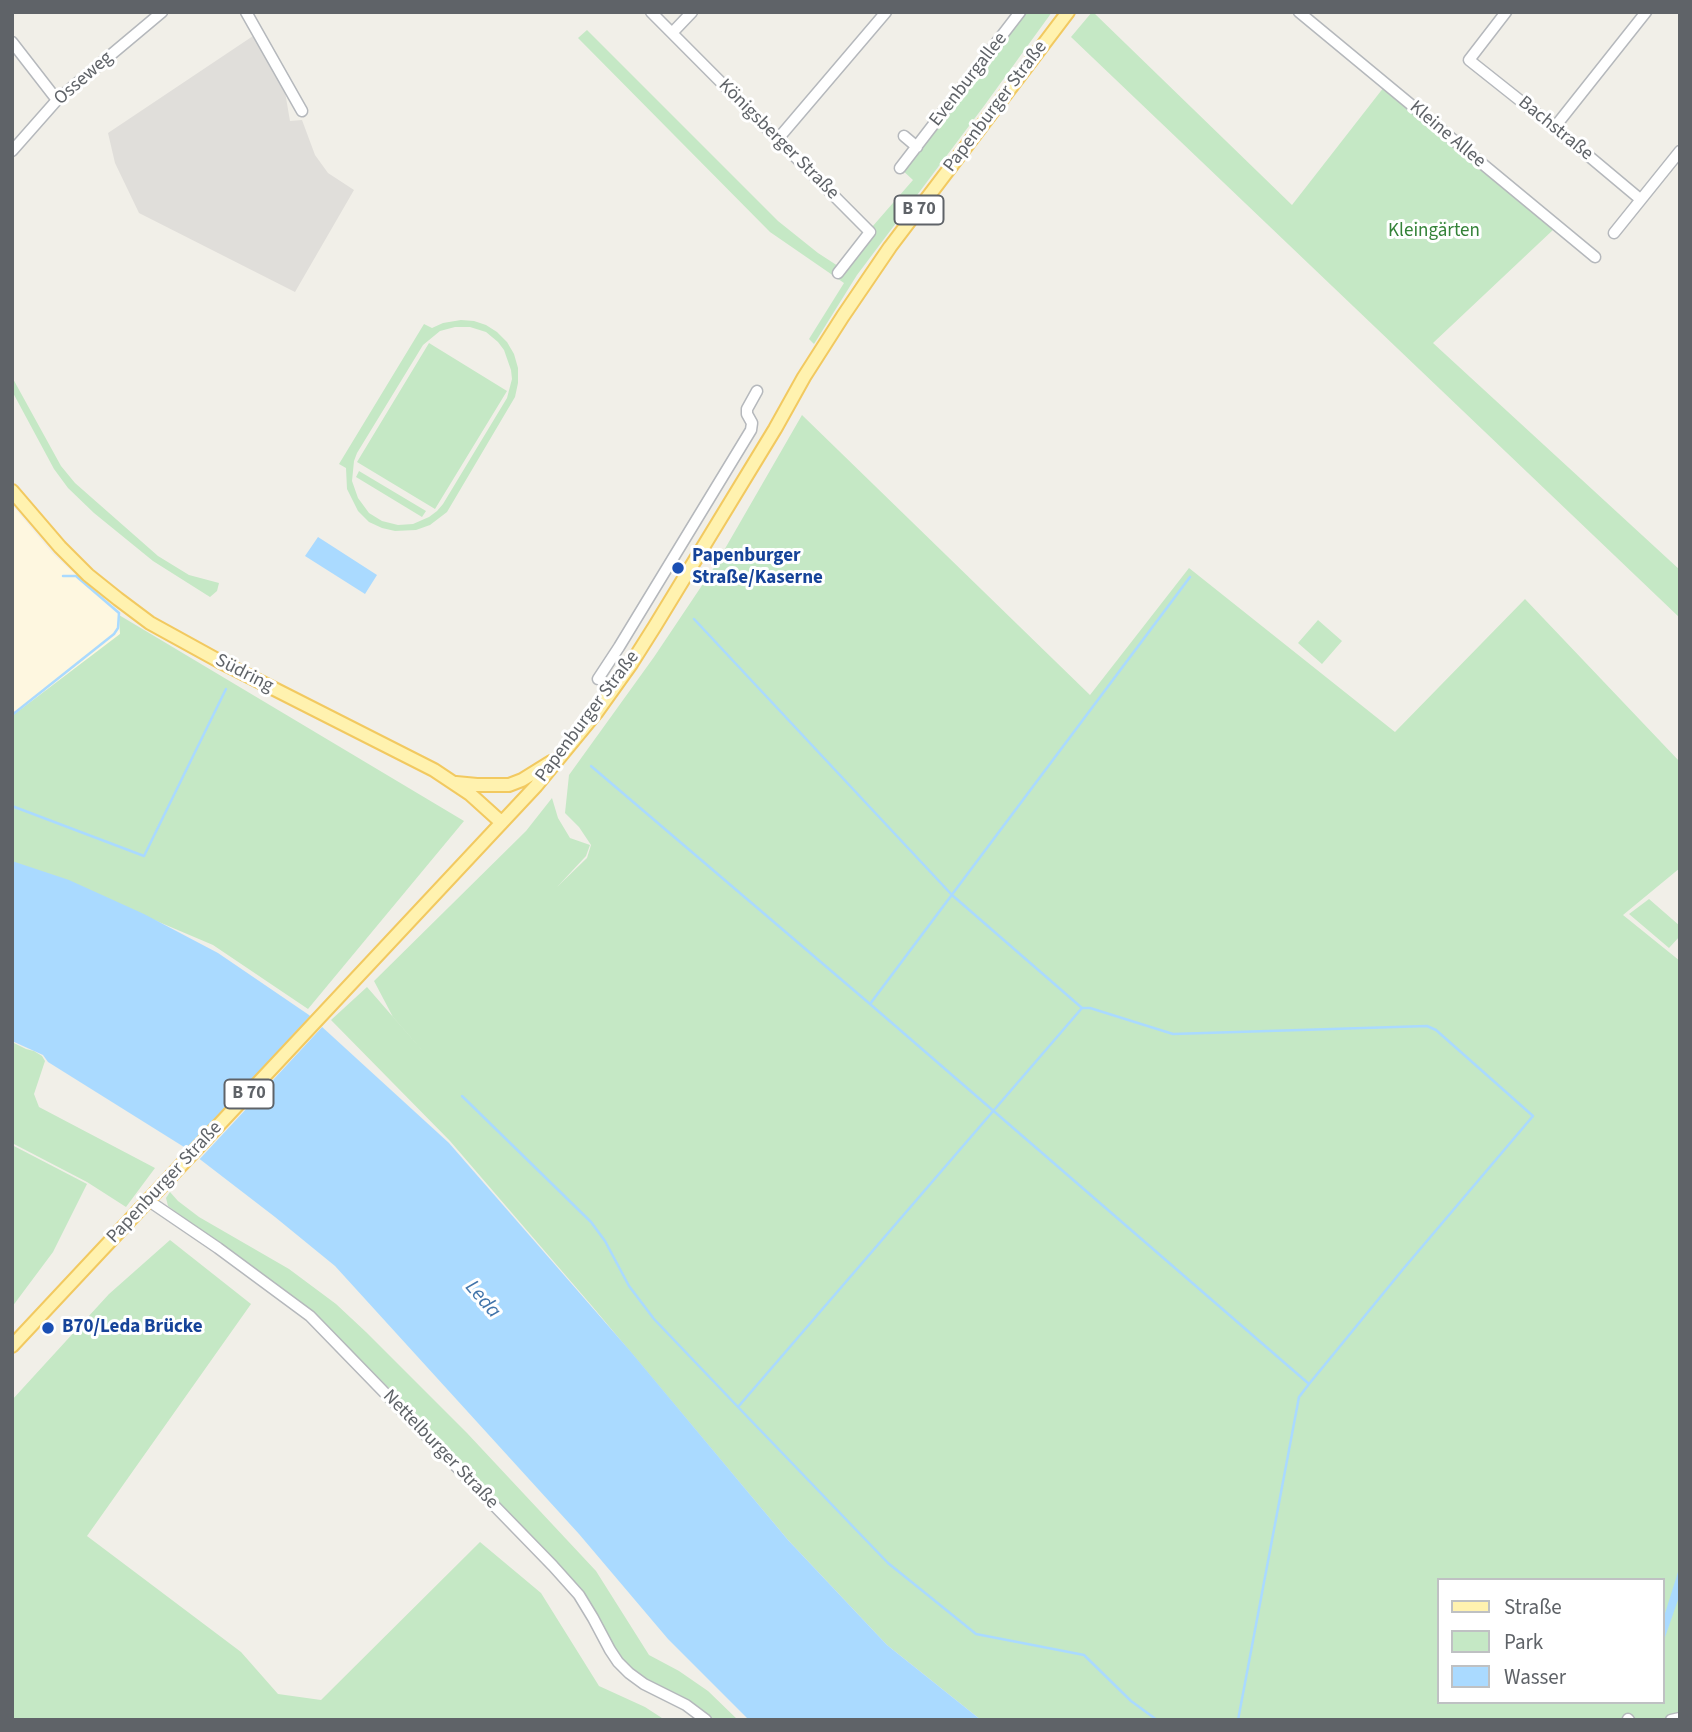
<!DOCTYPE html>
<html>
<head>
<meta charset="utf-8">
<style>
	body { margin:0 }
	#map { position:relative; width:1692px; height:1732px; overflow:hidden; background:#f1efe8; font-family:"Source Sans 3",sans-serif }
	canvas { display:block }
	.frame { position:absolute; inset:0; border:14px solid #5f6368; pointer-events:none }
	.legend { position:absolute; left:1437px; top:1578px; width:228px; height:126px; box-sizing:border-box; background:#fff; border:2px solid #bfc1c3; margin:0; padding:9px 12px; list-style:none; font-size:21px; color:#5f6368 }
	.legend li { display:flex; align-items:center; gap:14px; height:35px }
	.legend b { width:35px; border:2px solid #bfc1c3 }
</style>
</head>
<body>
<div id="map">
<canvas width="1692" height="1732"></canvas>
<div class="frame"></div>
<ul class="legend">
<li><b style="height:9px;background:#fff2af"></b>Straße</li>
<li><b style="height:19px;background:#c5e8c5"></b>Park</li>
<li><b style="height:19px;background:#aadaff"></b>Wasser</li>
</ul>
</div>
<script>
const ctx = document.querySelector('canvas').getContext('2d');
ctx.lineJoin = 'round';
function fill(path, color) {
  ctx.fillStyle = color;
  ctx.fill(path, 'evenodd');
}
function shape(rows) {
  const path = new Path2D();
  for (const r of rows) {
    path.moveTo(r[0], r[1]);
    for (let i = 2; i < r.length; i += 2) path.lineTo(r[i], r[i + 1]);
  }
  return path;
}
function stroke(path, color, width, dash) {
  ctx.strokeStyle = color;
  ctx.lineWidth = width;
  ctx.lineCap = dash ? 'butt' : 'round';
  ctx.setLineDash(dash || []);
  ctx.stroke(path);
}
function drawText(font, color, halo, rows, align = 'center') {
  ctx.font = font + ' "Source Sans 3",sans-serif';
  ctx.lineWidth = 6;
  ctx.setLineDash([]);
  ctx.textBaseline = 'middle';
  ctx.strokeStyle = halo;
  ctx.fillStyle = color;
  for (const [text, x, y, turn = 0] of rows) {
    ctx.save();
    ctx.translate(x, y);
    ctx.rotate((+turn || 0) * Math.PI / 180);
    ctx.textAlign = isNaN(turn) ? turn : align;
    if (halo) ctx.strokeText(text, 0, 0);
    ctx.fillText(text, 0, 0);
    ctx.restore();
  }
}
fill(shape([
	[12,505,53,554,119,615,120,634,12,716]
]), '#fef7e0');
fill(shape([
	[253,36,284,86,290,121,302,120,315,155,328,173,354,190,295,292,139,213,115,163,108,133]
]), '#e0deda');
fill(shape([
	[1022,12,1052,12,984,106,857,275,814,344,809,339,844,283,770,232,578,38,587,30,778,221,818,253,838,266,913,180,900,168],
	[1092,12,1093,12,1292,205,1384,87,1554,229,1433,343,1680,570,1680,618,1071,37],
	[461,320,474,321,486,325,497,332,507,342,514,354,518,368,518,383,515,397,447,512,430,525,416,530,395,531,382,528,369,522,358,511,347,489,346,468,339,464,424,324,432,328,443,323],
	[455,327,470,327,486,332,498,342,504,350,511,370,512,379,507,398,443,504,437,511,429,517,413,524,398,525,382,521,369,513,358,498,352,481,354,461,357,453,423,345,440,331],
	[429,343,507,391,435,509,357,462],
	[12,377,61,466,75,483,158,556,189,575,219,583,217,591,210,597,153,561,94,513,68,488,54,469,12,391],
	[802,415,1090,695,1189,568,1395,732,1525,599,1680,762,1680,868,1623,915,1680,961,1680,1720,981,1720,887,1645,788,1540,592,1306,450,1141,331,1020,367,987,434,1064,393,1017,374,981,526,831,552,798,558,818,570,838,590,845,586,856,557,887,587,858,591,845,579,827,565,813,569,775,654,657,715,566],
	[1438,1580,1662,1580,1662,1702,1438,1702],
	[359,471,426,511,422,517,356,477],
	[119,615,464,821,308,1009,213,945,93,894,12,865,12,716,120,634],
	[1318,620,1342,641,1322,664,1298,643],
	[1649,899,1680,926,1680,936,1669,948,1629,914],
	[12,1042,26,1049,34,1051,42,1056,45,1061,34,1094,39,1107,155,1168,126,1207,87,1182,12,1143],
	[12,1145,87,1184,53,1252,12,1307],
	[170,1192,178,1201,199,1217,289,1269,336,1304,366,1332,467,1433,596,1571,649,1655,679,1671,708,1691,738,1720,712,1720,698,1707,652,1684,630,1670,617,1656,601,1625,506,1512,390,1389,321,1321,279,1288,168,1206,166,1198],
	[170,1240,251,1304,87,1536,241,1652,278,1694,321,1700,480,1542,541,1593,599,1686,645,1707,665,1720,12,1720,12,1400,109,1294]
]), '#c5e8c5');
fill(shape([
	[318,537,377,575,365,594,305,556],
	[12,861,69,880,144,914,218,953,309,1015,449,1143,631,1352,788,1540,887,1645,981,1720,749,1720,668,1639,579,1534,335,1266,275,1217,184,1147,48,1062,43,1055,12,1041],
	[1680,1571,1680,1594,1662,1646,1662,1623,1678,1572]
]), '#aadaff');
fill(shape([
	[312,1014,324,1025,197,1162,184,1152]
]), '#f1efe8');
stroke(shape([
	[1190,577,870,1004,1309,1384,1299,1397,1238,1720],
	[694,619,952,895,1082,1008,1090,1008,1173,1034,1427,1026,1436,1030,1533,1116,1404,1268,1309,1384],
	[12,715,114,634,118,628,119,613,76,576,63,576],
	[591,766,870,1004],
	[12,806,144,856,226,689],
	[462,1096,591,1222,605,1241,629,1286,654,1319,738,1407,1082,1008],
	[738,1407,888,1563,976,1634,1084,1655,1131,1701,1157,1720]
]), '#aadaff', 2.5);
const minor = shape([
	[246,12,302,111],
	[651,12,870,232,838,273],
	[1299,12,1595,257],
	[1506,12,1469,60,1566,137,1640,199],
	[672,33,692,12],
	[12,42,57,100],
	[1554,128,1646,12],
	[904,136,917,147],
	[777,140,886,12],
	[12,151,57,100,162,12],
	[900,168,1020,12],
	[1614,233,1680,151],
	[598,679,619,647,751,430,752,423,747,414,747,409,757,391],
	[149,1201,218,1248,310,1316,553,1566,579,1595,593,1618,610,1650,618,1662,629,1673,644,1684,686,1705,706,1720],
	[1628,1719,1629,1720],
	[1671,1720,1680,1718]
]);
const major = shape([
	[12,491,60,547,88,575,118,599,150,623,219,661,434,770,470,794,501,822],
	[456,783,477,785,509,785,522,780,551,762],
	[12,1346,536,786,596,713,631,664,655,626,775,429,804,377,843,316,890,247,1068,12]
]);
stroke(minor, '#b5b8bc', 13);
stroke(major, '#f2c960', 16);
stroke(minor, '#fff', 10);
stroke(major, '#fff2af', 12);
for (const [x, y, r, color] of [
	[678,568,7,"#1a4fb4"],
	[48,1328,7,"#1a4fb4"]
]) {
  const dot = new Path2D();
  dot.arc(x, y, r, 0, 2 * Math.PI);
  ctx.fillStyle = color;
  ctx.fill(dot);
  stroke(dot, '#fff', 2.5);
}
for (const [x, y, w] of [
	[919,210,49],
	[249,1094,49]
]) {
  const box = new Path2D();
  box.roundRect(x - w / 2, y - 14.5, w, 29, 5);
  ctx.fillStyle = '#fff';
  ctx.fill(box);
  stroke(box, '#5f6368', 2);
}
drawText('bold 18px', '#5f6368', null, [
	["B 70",919,210],
	["B 70",249,1094]
]);
drawText('19px', '#5f6368', '#fff', [
	["Osseweg",84,79,-41],
	["Evenburgallee",969,80,-52],
	["Papenburger Straße",996,107,-53],
	["Bachstraße",1555,129,39],
	["Kleine Allee",1447,135,40],
	["Königsberger Straße",778,140,45],
	["Südring",244,674,27],
	["Papenburger Straße",588,717,-53],
	["Papenburger Straße",165,1183,-47],
	["Nettelburger Straße",440,1450,46]
]);
drawText('19px', '#348238', '#fff', [
	["Kleingärten",1434,232]
]);
drawText('bold 19px', '#164399', '#fff', [
	["Papenburger",692,557],
	["Straße/Kaserne",692,579],
	["B70/Leda Brücke",62,1328]
], 'left');
drawText('italic 21px', '#4174aa', '#fff', [
	["Leda",482,1300,49]
]);
</script>
</body>
</html>
